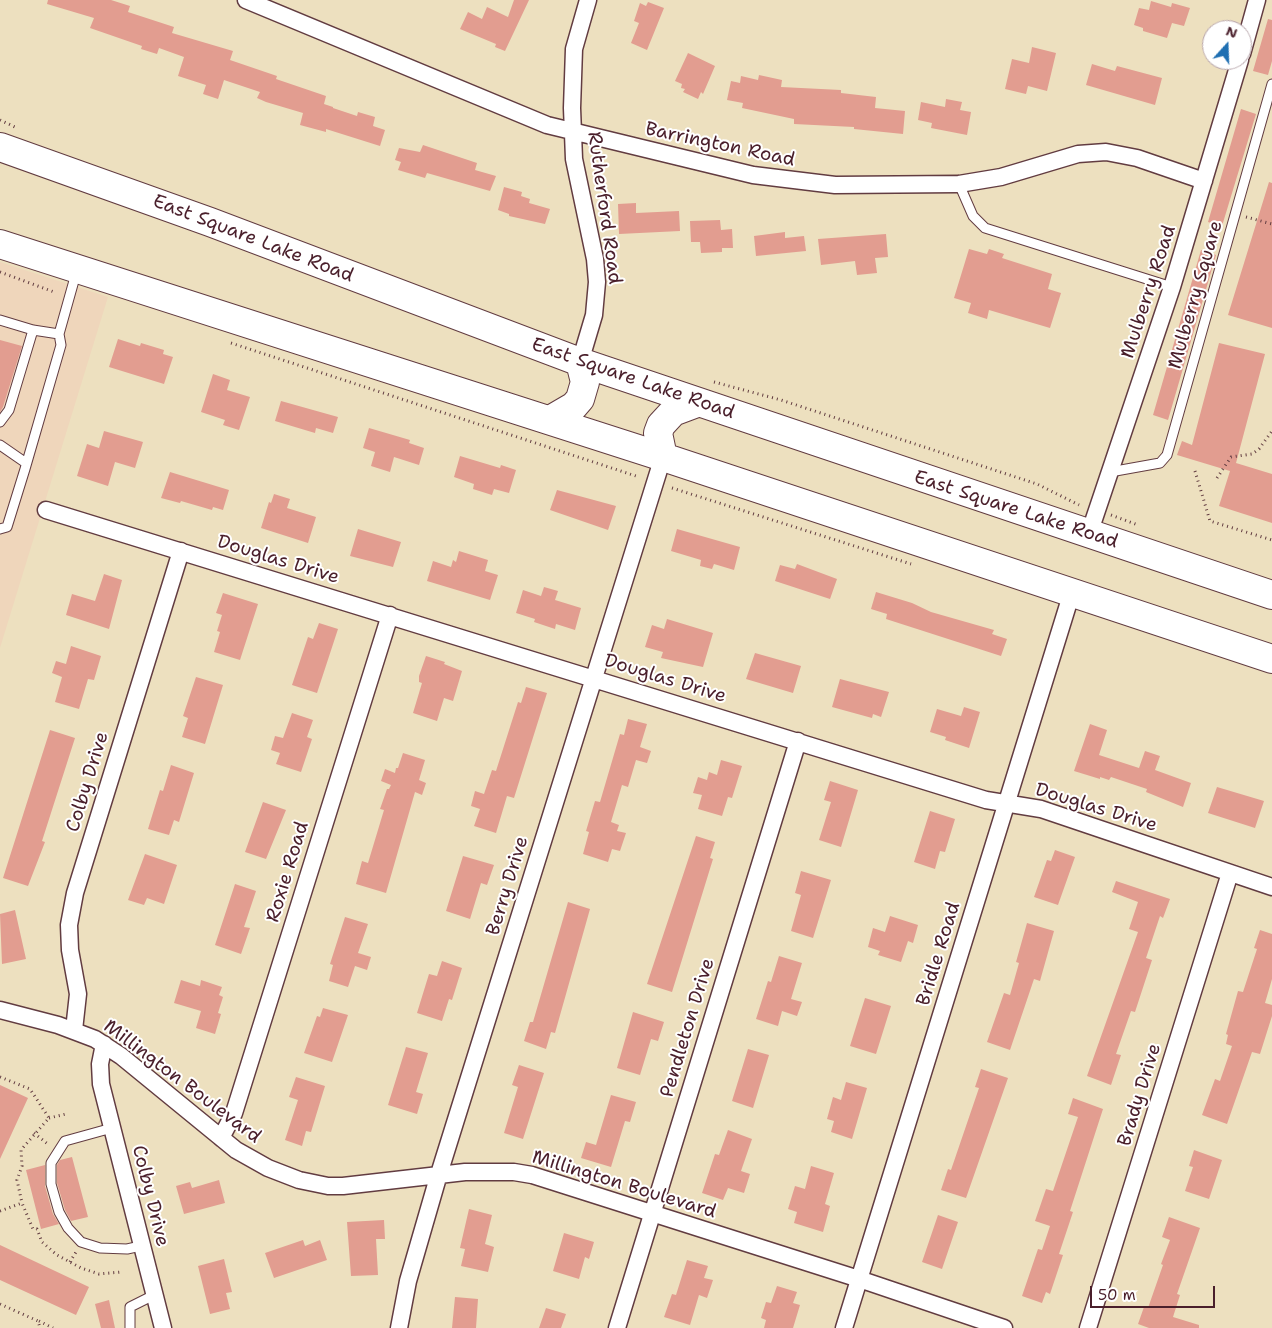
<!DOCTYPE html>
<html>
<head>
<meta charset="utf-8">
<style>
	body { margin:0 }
	#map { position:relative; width:1272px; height:1328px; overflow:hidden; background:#ede0bf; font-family:"Shantell Sans",sans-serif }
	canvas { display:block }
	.north { position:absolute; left:1202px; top:20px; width:50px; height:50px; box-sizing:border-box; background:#fff; border:1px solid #b7a5aa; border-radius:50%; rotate:20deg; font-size:14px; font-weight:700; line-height:20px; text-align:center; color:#4a1f2b }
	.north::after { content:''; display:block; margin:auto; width:18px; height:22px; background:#1f6fb2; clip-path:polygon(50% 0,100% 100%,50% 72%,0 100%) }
	.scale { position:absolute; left:1090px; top:1286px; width:125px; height:22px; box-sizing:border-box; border:2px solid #4a1f2b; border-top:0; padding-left:6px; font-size:15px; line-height:18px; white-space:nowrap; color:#4a1f2b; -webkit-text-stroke:4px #fff; paint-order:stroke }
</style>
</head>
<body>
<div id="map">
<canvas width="1272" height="1328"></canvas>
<div class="north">N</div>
<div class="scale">50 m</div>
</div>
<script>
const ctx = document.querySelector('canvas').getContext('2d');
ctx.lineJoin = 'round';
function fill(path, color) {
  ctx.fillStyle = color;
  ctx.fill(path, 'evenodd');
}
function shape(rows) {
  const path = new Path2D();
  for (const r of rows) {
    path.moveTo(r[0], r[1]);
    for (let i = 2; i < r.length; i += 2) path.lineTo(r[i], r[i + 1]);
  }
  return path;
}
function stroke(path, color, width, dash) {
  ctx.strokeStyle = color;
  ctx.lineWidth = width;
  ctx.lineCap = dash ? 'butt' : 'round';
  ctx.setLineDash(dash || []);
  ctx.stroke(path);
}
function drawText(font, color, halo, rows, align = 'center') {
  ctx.font = font + ' "Shantell Sans",sans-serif';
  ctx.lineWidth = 4;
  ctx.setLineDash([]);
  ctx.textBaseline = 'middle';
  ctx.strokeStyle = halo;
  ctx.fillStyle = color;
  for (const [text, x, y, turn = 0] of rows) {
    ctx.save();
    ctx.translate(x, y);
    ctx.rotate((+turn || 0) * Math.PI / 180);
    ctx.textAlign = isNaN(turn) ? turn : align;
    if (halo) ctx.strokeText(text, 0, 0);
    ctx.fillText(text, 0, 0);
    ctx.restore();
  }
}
fill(shape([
	[0,262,108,297,0,648]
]), '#efd6bb');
fill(shape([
	[48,0,111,0,130,6,128,12,174,27,172,33,233,51,230,60,277,76,276,79,326,96,324,104,333,107,333,108,357,116,358,112,375,117,373,126,385,130,380,146,326,129,326,132,300,125,303,113,266,102,257,98,260,92,224,80,218,99,203,94,206,85,178,76,184,57,159,48,157,54,141,49,142,46,90,28,94,18,47,4],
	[514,0,529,0,505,51,495,47,496,44,460,29,468,12,482,19,487,7,508,17],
	[1151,1,1171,7,1172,3,1190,8,1184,26,1172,23,1167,38,1143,31,1143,28,1134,25,1139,8,1149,10],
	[648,2,664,8,647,50,631,43,639,23,634,21,640,3,646,6],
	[1268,19,1272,20,1272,61,1268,75,1253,71],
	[1032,47,1056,53,1047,91,1028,86,1026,94,1005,89,1012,59,1029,63],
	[688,53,715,66,703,94,701,92,698,99,683,92,685,89,681,88,682,84,675,81],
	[1092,64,1115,71,1117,66,1162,78,1155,105,1086,85],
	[759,75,782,80,781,87,841,90,841,93,876,97,875,108,905,111,903,134,854,129,854,127,794,124,794,119,742,108,743,103,727,100,731,81,740,83,741,76,758,80],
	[946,99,962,102,960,110,971,112,967,135,931,128,932,123,918,120,921,102,945,107],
	[1241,109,1256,114,1222,226,1208,222],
	[423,145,477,163,475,170,496,176,490,191,427,173,425,178,398,170,401,162,395,160,399,148,420,152],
	[1269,182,1272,183,1272,328,1228,315],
	[504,187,522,192,521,196,530,199,529,203,550,209,545,224,509,216,509,214,498,210],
	[636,203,636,213,679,211,680,231,619,234,618,204],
	[720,220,721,230,732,229,733,248,722,248,722,252,701,253,700,242,691,242,690,221],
	[785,232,785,238,804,236,806,251,756,256,754,236],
	[886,234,888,257,875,258,877,273,857,275,855,261,821,265,818,239],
	[969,249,987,254,989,249,1004,254,1002,258,1052,274,1048,289,1061,293,1050,328,989,310,987,319,968,313,971,303,954,298],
	[1201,250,1216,255,1168,420,1153,415],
	[118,339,140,346,141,343,164,350,163,354,173,357,164,384,109,367],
	[0,340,22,346,3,407,0,412],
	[1219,343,1265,354,1236,463,1272,474,1272,523,1219,506,1230,471,1177,455,1182,441,1192,445],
	[213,374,230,380,227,390,250,397,239,430,223,425,225,420,201,412],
	[281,401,338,417,333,433,316,428,315,433,275,421],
	[369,428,410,440,409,443,424,448,419,465,394,457,390,472,371,466,375,452,363,448],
	[104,431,143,442,135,468,115,462,108,486,77,476,87,444,99,448],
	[460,456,500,468,501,465,516,470,509,493,494,489,492,495,473,489,474,484,454,477],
	[170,472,229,490,223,510,213,507,212,510,181,501,180,503,161,498],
	[557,490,616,506,608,530,550,510],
	[274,494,290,499,287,508,316,517,308,543,261,528,269,502,271,503],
	[358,529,401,542,393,567,350,556],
	[677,529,740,547,734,570,714,564,712,569,700,566,701,560,671,551],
	[459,551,488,560,485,571,498,575,490,600,427,581,433,561,451,567,453,560,456,562],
	[797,564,837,579,830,599,775,581,780,565,795,569],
	[104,574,122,580,109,629,66,615,72,594,95,601],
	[544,587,558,591,555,600,581,608,575,630,556,624,555,629,534,622,535,619,516,613,523,590,541,596],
	[876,592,912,603,931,612,994,630,992,634,1007,639,1001,656,886,619,887,614,871,609],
	[223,593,258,604,240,660,214,652,220,632,217,631,222,615,216,613],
	[667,619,713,633,703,667,661,658,663,652,645,647,652,625,664,629],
	[319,623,338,629,317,693,292,685,308,637,313,639],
	[71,646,101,656,94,680,88,679,79,709,55,702,62,677,52,673,56,661,66,664],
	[755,653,801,666,793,693,746,679],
	[426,656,445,662,444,664,462,671,453,701,444,698,437,721,413,713,422,683,419,682,419,676],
	[196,677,223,685,205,744,182,737,188,718,183,716],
	[840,679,889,692,881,717,873,714,872,718,832,707],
	[526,687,547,693,514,798,507,796,496,833,474,826,480,809,471,806,475,791,484,794,492,770,496,771,518,702,521,703],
	[964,707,980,712,969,748,945,740,946,737,930,732,937,709,961,716],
	[292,713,313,720,307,737,312,739,301,772,276,764,280,753,271,750,275,736,283,738],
	[628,719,647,724,640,747,651,751,647,763,636,760,628,787,622,785,611,822,619,825,617,831,626,833,620,851,612,849,608,862,583,854,589,832,586,831,595,801,600,802,620,734,624,735],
	[1090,724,1107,730,1099,755,1139,768,1145,751,1160,756,1155,770,1191,783,1183,807,1146,792,1147,789,1111,777,1109,780,1100,777,1100,779,1074,771],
	[50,730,75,738,42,841,45,842,28,886,3,878],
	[403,753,425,760,419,780,426,783,422,795,415,792,386,893,356,884,362,861,368,863,384,810,380,809,387,789,389,789,391,785,381,781,385,769,395,773,396,768,398,768],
	[721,760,742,766,732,798,728,797,722,816,698,809,702,795,693,793,698,777,707,780,709,772,717,775],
	[171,765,194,773,179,822,174,820,169,835,148,829,160,790,163,791],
	[830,781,858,790,841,847,819,840,831,802,824,800],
	[1217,787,1264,801,1255,828,1208,813],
	[263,802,286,810,266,859,245,852],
	[930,811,955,819,945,852,940,851,935,869,914,862],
	[696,836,715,842,710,858,713,859,672,992,647,984],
	[1055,850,1075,857,1058,905,1034,897,1047,860,1051,861],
	[145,854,177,865,164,904,147,898,144,905,128,900],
	[463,856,494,865,487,885,481,883,470,919,446,911],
	[801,871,831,880,813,938,791,931,801,895,795,893],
	[1116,881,1170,899,1163,918,1160,916,1146,958,1152,960,1135,1012,1131,1011,1116,1054,1121,1055,1111,1085,1087,1076,1138,932,1129,929,1138,902,1112,892],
	[235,884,256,891,244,927,250,928,241,954,215,945],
	[568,902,590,909,555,1033,551,1032,546,1049,524,1041,530,1022,533,1022],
	[15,910,26,959,2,964,0,914],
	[890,916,918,925,913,943,908,941,901,962,878,955,880,951,868,947,873,928,885,932],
	[345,917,368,924,358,953,371,957,367,970,355,966,348,987,329,981,333,965,330,964],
	[1027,923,1054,931,1040,981,1034,979,1010,1050,987,1042,1004,993,1010,995,1019,963,1016,962],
	[1260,930,1272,934,1272,979,1265,1003,1272,1005,1272,1016,1260,1054,1252,1052,1227,1124,1202,1115,1215,1079,1220,1081,1232,1046,1226,1044,1228,1035,1226,1034,1238,991,1243,992,1257,949,1254,948],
	[779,956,802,963,791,999,802,1002,797,1016,782,1011,778,1026,756,1019,768,981,771,982],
	[442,961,462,968,452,1000,449,999,442,1021,417,1013,429,974,437,976],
	[181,980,200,986,201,980,222,987,219,995,223,997,218,1013,221,1014,215,1034,196,1028,201,1011,174,1003],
	[865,998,891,1006,876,1054,850,1046],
	[323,1008,348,1015,332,1062,304,1053,317,1016,320,1017],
	[633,1012,664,1022,658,1041,651,1039,640,1075,617,1068],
	[406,1047,428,1053,416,1092,423,1094,417,1114,388,1105],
	[748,1049,769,1055,753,1108,732,1101],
	[519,1065,544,1073,523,1139,504,1133,518,1087,512,1085],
	[981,1069,1008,1078,966,1198,941,1190,948,1169,951,1170,979,1088,975,1087],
	[296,1077,325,1086,311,1132,306,1131,302,1146,285,1140,298,1100,289,1097],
	[846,1082,867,1088,852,1139,831,1132,834,1121,827,1119,833,1097,841,1100],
	[0,1085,28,1098,0,1159],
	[611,1095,636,1102,630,1122,625,1121,611,1167,581,1158,586,1142,596,1145],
	[1073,1098,1103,1109,1070,1211,1073,1212,1059,1254,1063,1255,1050,1294,1046,1292,1042,1303,1022,1296,1038,1249,1042,1250,1050,1226,1035,1221,1046,1189,1053,1191,1078,1117,1068,1114],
	[728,1130,752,1139,741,1171,750,1174,744,1193,728,1188,723,1200,702,1193,715,1154,719,1155],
	[1194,1150,1222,1160,1209,1199,1185,1191,1193,1167,1189,1166],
	[72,1157,88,1217,71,1221,65,1210,57,1183,57,1165,60,1160],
	[45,1165,45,1186,53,1214,59,1224,41,1229,26,1170],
	[811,1166,834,1173,825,1204,830,1206,823,1232,794,1223,797,1212,788,1209,795,1186,805,1189],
	[219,1180,225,1203,184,1214,176,1186,190,1182,192,1188],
	[469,1209,492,1215,485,1244,494,1247,488,1272,461,1266,465,1249,460,1248],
	[938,1215,958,1222,942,1269,922,1262],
	[1169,1217,1200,1228,1177,1294,1180,1295,1173,1317,1199,1325,1199,1328,1149,1328,1138,1324,1144,1307,1148,1308,1163,1265,1161,1264,1170,1240,1162,1237],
	[384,1220,385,1239,376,1239,378,1275,351,1276,347,1222],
	[564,1233,594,1242,589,1259,585,1257,579,1279,553,1271],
	[303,1240,305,1246,320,1240,327,1260,274,1278,265,1253],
	[0,1245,89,1287,76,1315,0,1280],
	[224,1259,232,1292,226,1293,230,1309,210,1314,198,1266],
	[687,1260,708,1266,704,1278,713,1280,707,1298,699,1295,690,1325,664,1317,672,1294,676,1295],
	[777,1286,797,1292,793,1303,800,1305,793,1328,764,1328,766,1320,761,1318,766,1302,771,1303],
	[455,1297,478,1299,476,1328,452,1328],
	[109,1300,115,1328,101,1328,95,1304],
	[546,1308,566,1314,561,1328,539,1328]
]), '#e29d90');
const lane = shape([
	[959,184,973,216,985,228,1172,287],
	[0,320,33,330,59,334],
	[0,422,9,410,33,330],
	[0,445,26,463],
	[1110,472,1160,463,1167,455,1272,84],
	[0,529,7,527,25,469,61,345,59,334,77,270],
	[112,1128,65,1141,51,1163,51,1184,59,1212,68,1228,81,1242,100,1248,127,1249,141,1246],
	[130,1328,130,1307,154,1295]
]);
const street = shape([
	[246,0,547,125,753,175,835,185,959,184,1001,177,1078,154,1106,152,1137,158,1204,181],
	[1242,54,1257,0],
	[580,362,594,315,597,282,595,259,574,159,572,108,574,49,588,0],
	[46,510,986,800,1041,809,1272,887],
	[1089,534,1172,287,1240,60],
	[0,1010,58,1025,95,1039,121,1056,236,1150,268,1168,299,1180,328,1186,343,1186,465,1172,514,1172,532,1175,859,1279,1004,1328],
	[74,1030,78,994,70,950,69,925,75,893,181,551],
	[104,1044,100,1064,101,1084,163,1328],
	[221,1138,234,1113,390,615],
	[399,1328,408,1281,439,1174,663,457],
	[617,1328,798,741],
	[844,1328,1072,592],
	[1088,1328,1230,873]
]);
const highway = shape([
	[0,147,210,222,580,362,1272,595],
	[0,244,663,457,1272,659],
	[550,420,574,406,580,399,585,382,580,362],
	[663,457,658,433,661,425,673,412,697,403]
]);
stroke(lane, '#623c41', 11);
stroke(street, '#623c41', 19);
stroke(highway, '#623c41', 30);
stroke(shape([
	[0,120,15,127],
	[1246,217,1272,224],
	[0,272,54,292],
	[231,343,639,477],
	[714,382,781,400,1037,484,1079,505],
	[1195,471,1210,521,1272,540],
	[1217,478,1231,457,1252,454,1259,449,1272,431],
	[672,488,911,564],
	[1111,515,1138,525],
	[0,1077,30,1089,49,1118,21,1150,22,1166,17,1180,22,1203],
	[49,1118,66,1114],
	[34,1133,49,1145],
	[0,1211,22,1203,33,1229,37,1229,42,1242,57,1255,81,1268,99,1274,121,1272],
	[70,1262,76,1252],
	[0,1304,38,1321,40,1328],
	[39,1321,53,1328]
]), '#623c41', 3, [1, 4]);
stroke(lane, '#fff', 9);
stroke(street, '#fff', 16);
stroke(highway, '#fff', 28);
drawText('19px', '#4a1f2b', '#fff', [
	["Barrington Road",720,145,12],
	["Rutherford Road",604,208,82],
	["East Square Lake Road",253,239,21],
	["Mulberry Road",1149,292,-72],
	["Mulberry Square",1196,295,-74],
	["East Square Lake Road",633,379,19],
	["East Square Lake Road",1016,510,18],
	["Douglas Drive",278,560,17],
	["Douglas Drive",665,679,17],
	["Colby Drive",88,782,-73],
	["Douglas Drive",1096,808,17],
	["Roxie Road",288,872,-73],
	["Berry Drive",508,886,-73],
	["Bridle Road",939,954,-73],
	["Pendleton Drive",688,1028,-73],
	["Millington Boulevard",182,1082,37],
	["Brady Drive",1140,1095,-73],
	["Millington Boulevard",624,1185,17],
	["Colby Drive",150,1196,76]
]);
</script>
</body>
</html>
